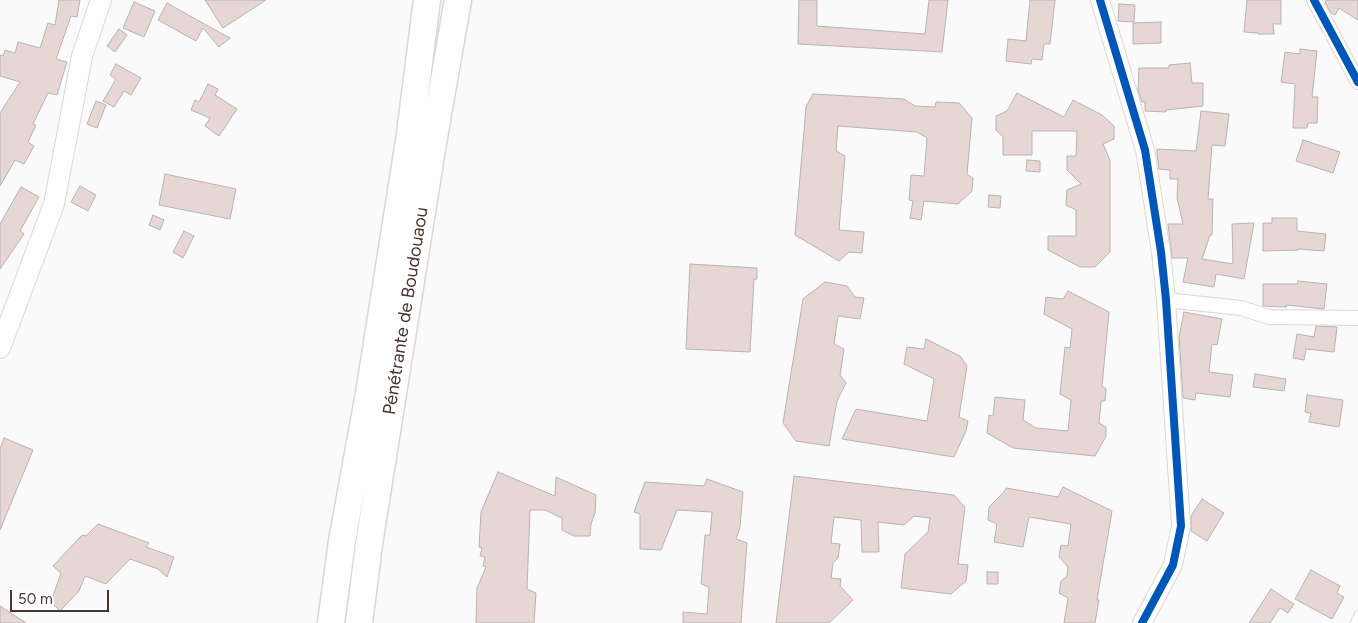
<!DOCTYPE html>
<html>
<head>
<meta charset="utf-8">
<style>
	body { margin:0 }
	#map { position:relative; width:1358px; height:623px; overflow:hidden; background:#fafafa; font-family:Figtree,sans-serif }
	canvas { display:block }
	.scale { position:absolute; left:10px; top:590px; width:99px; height:22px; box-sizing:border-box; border:2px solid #45362f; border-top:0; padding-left:6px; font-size:15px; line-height:18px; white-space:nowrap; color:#45362f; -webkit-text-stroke:4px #fff; paint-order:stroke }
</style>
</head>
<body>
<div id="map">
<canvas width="1358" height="623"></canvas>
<div class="scale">50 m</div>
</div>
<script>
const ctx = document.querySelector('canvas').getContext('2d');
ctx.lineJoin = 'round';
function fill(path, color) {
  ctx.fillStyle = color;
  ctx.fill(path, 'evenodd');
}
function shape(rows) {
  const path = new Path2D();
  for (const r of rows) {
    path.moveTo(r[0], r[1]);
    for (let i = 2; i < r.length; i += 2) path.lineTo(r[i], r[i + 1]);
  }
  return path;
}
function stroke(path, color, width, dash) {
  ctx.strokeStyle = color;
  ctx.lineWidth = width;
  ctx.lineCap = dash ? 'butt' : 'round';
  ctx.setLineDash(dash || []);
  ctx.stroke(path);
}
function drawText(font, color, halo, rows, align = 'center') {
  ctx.font = font + ' Figtree,sans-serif';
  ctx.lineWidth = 4;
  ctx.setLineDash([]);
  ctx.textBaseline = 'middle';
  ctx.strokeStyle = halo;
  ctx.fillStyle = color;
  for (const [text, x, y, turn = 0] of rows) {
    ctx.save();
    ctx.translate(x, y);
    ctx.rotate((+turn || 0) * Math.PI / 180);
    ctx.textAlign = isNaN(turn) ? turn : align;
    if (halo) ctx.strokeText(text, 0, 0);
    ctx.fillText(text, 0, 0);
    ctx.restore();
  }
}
const building = shape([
	[59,0,80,0,77,17,71,16,56,59,67,62,57,95,48,93,33,124,36,125,28,142,34,146,24,164,15,160,0,186,0,113,20,82,0,76,0,55,3,56,5,50,15,53,18,42,40,48,48,23,55,25,59,0],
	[205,0,266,0,223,28,205,0],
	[799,0,817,0,817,26,925,34,929,0,948,0,942,52,798,44,799,0],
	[1030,0,1055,0,1050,44,1044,44,1042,60,1032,59,1031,64,1006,61,1008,39,1026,41,1030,0],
	[1247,0,1281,0,1281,24,1273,24,1274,34,1258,34,1258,33,1244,32,1247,0],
	[1326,0,1358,0,1358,20,1339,8,1335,15,1331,13,1325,2,1326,0],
	[134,2,155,11,144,37,123,28,134,2],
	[167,3,197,20,230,38,219,47,203,28,196,41,158,20,167,3],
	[1119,4,1135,5,1134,22,1118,21,1119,4],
	[1161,22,1161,43,1133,44,1133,23,1161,22],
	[119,29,127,35,115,52,107,46,119,29],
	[1300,49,1317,51,1312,97,1318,97,1317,123,1308,123,1307,128,1293,128,1295,84,1281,82,1285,52,1300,54,1300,49],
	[1190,63,1192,83,1203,83,1203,106,1166,110,1166,112,1145,111,1145,102,1142,102,1138,90,1139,68,1169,68,1169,65,1190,63],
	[116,64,141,78,131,95,124,91,114,107,103,101,116,79,110,75,116,64],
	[208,84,218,89,215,95,237,109,219,136,205,126,210,118,191,110,195,100,199,102,208,84],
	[1017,93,1064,117,1073,100,1102,115,1114,126,1114,139,1103,144,1110,160,1110,252,1095,267,1080,267,1048,250,1048,236,1076,236,1076,210,1066,205,1067,190,1081,184,1067,170,1067,156,1076,156,1077,131,1032,131,1032,155,1003,155,1003,137,996,130,996,116,1007,111,1017,93],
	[813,94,904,99,915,106,935,107,936,102,959,103,972,118,967,174,973,178,972,191,958,204,924,201,921,220,910,218,913,201,909,200,911,175,924,176,927,138,917,132,838,126,836,151,845,156,839,230,864,232,862,253,849,252,839,261,795,235,806,107,813,94],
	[96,101,106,105,97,128,87,124,96,101],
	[1201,111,1229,114,1225,146,1212,145,1208,199,1213,199,1212,235,1210,235,1202,259,1233,264,1232,224,1254,223,1244,279,1216,274,1214,287,1183,282,1188,258,1172,258,1168,224,1183,224,1177,198,1178,179,1170,179,1170,170,1159,169,1157,155,1157,149,1196,151,1201,111],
	[1303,140,1340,152,1333,173,1296,161,1303,140],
	[1027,160,1040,161,1040,172,1026,171,1027,160],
	[165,174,236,189,230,219,159,205,165,174],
	[80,186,96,195,88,211,71,202,80,186],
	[21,187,39,197,20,231,24,234,0,269,0,224,21,187],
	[989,195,1001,196,1000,208,988,207,989,195],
	[153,215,164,220,160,230,149,225,153,215],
	[1272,218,1297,218,1297,231,1326,234,1324,251,1298,249,1298,250,1263,251,1263,223,1272,223,1272,218],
	[184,231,194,236,183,258,173,252,184,231],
	[690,264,757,268,757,279,754,279,750,352,686,349,690,264],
	[1298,281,1327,284,1324,309,1286,305,1286,307,1263,306,1263,284,1297,284,1298,281],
	[825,282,847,286,855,297,864,298,860,319,838,316,834,344,844,349,840,375,846,383,837,401,829,446,796,441,783,423,803,299,825,282],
	[1068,291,1109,312,1102,386,1106,389,1105,401,1101,401,1099,423,1106,427,1106,436,1095,456,1013,448,987,433,989,415,993,416,995,397,1025,400,1023,420,1036,428,1068,431,1071,400,1060,394,1065,347,1070,348,1072,329,1044,314,1046,297,1063,299,1068,291],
	[1184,312,1222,319,1217,345,1212,344,1209,372,1233,375,1230,397,1196,393,1195,400,1183,398,1179,337,1184,312],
	[1316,326,1337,327,1334,352,1306,349,1304,360,1293,358,1297,334,1314,337,1316,326],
	[926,339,960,356,967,366,959,417,968,421,966,431,954,457,842,439,856,409,927,421,934,379,904,364,907,347,924,349,926,339],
	[1255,374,1286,379,1284,391,1253,387,1255,374],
	[1307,395,1343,400,1339,427,1309,422,1311,413,1305,412,1307,395],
	[4,438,33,450,0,530,0,449,4,438],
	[498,472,555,496,556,477,596,495,595,513,591,524,590,536,574,536,562,530,562,518,545,510,530,510,527,589,536,593,534,623,476,623,477,588,486,567,483,566,485,557,480,556,482,548,479,547,481,512,498,472],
	[794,476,954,495,965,507,958,564,968,565,966,581,951,594,901,588,905,554,928,532,930,518,914,516,904,525,878,522,879,552,862,552,861,520,834,517,831,543,840,544,838,558,833,563,831,578,841,579,840,586,853,600,829,623,776,623,794,476],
	[707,479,743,492,740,527,736,539,747,543,741,623,683,623,683,612,707,614,709,587,701,584,705,535,710,535,712,512,677,510,661,550,640,549,640,514,634,512,645,482,704,486,707,479],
	[1063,487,1112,511,1097,600,1099,600,1095,623,1064,623,1068,598,1059,593,1061,581,1067,576,1068,567,1059,557,1061,545,1068,546,1071,524,1029,517,1023,547,994,542,997,524,988,520,989,507,1004,492,1006,488,1058,497,1063,487],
	[1202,499,1224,513,1207,541,1191,531,1191,516,1202,499],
	[98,524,149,543,146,547,174,557,167,577,158,569,130,559,106,584,85,576,79,591,60,611,51,602,61,573,53,566,82,535,86,536,98,524],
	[1311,570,1340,586,1337,593,1344,597,1332,619,1295,599,1311,570],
	[987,572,998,572,998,584,987,584,987,572],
	[1271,589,1294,604,1288,613,1280,608,1270,623,1249,623,1271,589],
	[0,606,26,623,0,623,0,606]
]);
fill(building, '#e6d7d5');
stroke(building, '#b9b2b1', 1);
const service = shape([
	[1354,623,1358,615]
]);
const minor = shape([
	[1314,0,1358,82],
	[1166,300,1241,308,1269,317,1358,318]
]);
const tertiary = shape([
	[1100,0,1145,150,1161,252,1166,300,1181,526,1173,565,1142,623]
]);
const secondary = shape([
	[0,348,54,204,82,56,101,0]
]);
const motorway = shape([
	[331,623,342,541,369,393,409,141,427,0],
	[359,623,369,544,433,143,458,0]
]);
stroke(service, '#ded6d3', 9);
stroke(minor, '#ded6d3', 16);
stroke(tertiary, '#ded6d3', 20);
stroke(secondary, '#ded6d3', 22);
stroke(motorway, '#ded6d3', 29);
stroke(service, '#fefefe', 7);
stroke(minor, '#fefefe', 14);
stroke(tertiary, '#fefefe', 18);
stroke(secondary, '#fefefe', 20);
stroke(motorway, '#fefefe', 26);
stroke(shape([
	[1100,0,1145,150,1161,252,1166,300,1181,526,1173,565,1142,623],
	[1314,0,1358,82]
]), '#0057b8', 8);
drawText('18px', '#45362f', '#fff', [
	["Pénétrante de Boudouaou",406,311,-81]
]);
</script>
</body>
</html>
